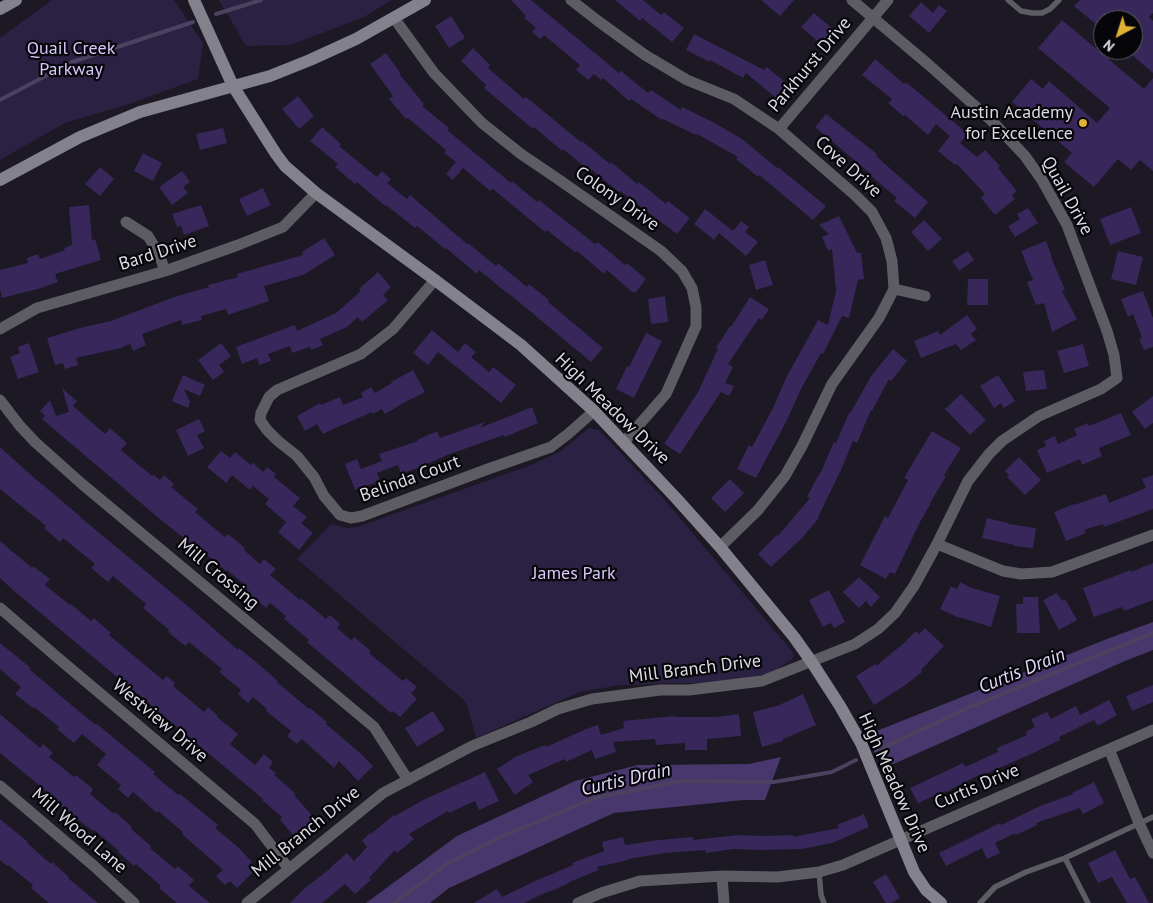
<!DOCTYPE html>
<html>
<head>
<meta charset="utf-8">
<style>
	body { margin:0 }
	#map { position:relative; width:1153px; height:903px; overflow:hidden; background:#1c1824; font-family:"PT Sans",sans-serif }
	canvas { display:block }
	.north { position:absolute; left:1093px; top:10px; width:50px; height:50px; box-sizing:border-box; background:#060509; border:1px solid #5c5a60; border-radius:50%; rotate:220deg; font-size:14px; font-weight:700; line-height:20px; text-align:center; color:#dcdae2 }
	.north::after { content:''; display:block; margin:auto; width:18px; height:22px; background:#dfb033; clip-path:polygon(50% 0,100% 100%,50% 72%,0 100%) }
</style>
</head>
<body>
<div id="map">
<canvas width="1153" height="903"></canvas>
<div class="north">N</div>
</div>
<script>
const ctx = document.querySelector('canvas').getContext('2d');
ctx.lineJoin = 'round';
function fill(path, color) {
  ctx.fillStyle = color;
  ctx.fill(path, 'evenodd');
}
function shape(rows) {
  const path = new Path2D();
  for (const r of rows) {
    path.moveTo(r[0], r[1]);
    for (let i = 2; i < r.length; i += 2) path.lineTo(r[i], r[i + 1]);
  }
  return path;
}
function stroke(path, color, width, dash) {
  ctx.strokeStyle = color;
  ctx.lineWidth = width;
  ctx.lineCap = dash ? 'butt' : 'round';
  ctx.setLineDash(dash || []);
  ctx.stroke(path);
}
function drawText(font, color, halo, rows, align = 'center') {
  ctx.font = font + ' "PT Sans",sans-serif';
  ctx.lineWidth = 4.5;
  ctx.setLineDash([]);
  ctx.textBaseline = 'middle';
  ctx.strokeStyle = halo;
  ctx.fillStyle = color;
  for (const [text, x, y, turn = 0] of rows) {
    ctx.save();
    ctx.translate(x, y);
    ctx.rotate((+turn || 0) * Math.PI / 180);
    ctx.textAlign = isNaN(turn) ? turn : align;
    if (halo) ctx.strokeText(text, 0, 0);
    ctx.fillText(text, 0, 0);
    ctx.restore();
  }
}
fill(shape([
	[52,0,174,0,203,43,198,79,129,104,65,123,0,160,0,38],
	[219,0,392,0,364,17,291,45,246,46],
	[589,428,599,430,662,497,792,651,794,656,792,659,773,672,750,678,711,683,680,683,621,685,580,692,476,738,466,702,297,559,331,524,347,528,357,527,531,465,561,451]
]), '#2b2142');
fill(shape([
	[1153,622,1153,650,1125,661,889,766,874,732,1107,639],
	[781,757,765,800,744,800,614,813,449,888,430,903,366,903,457,836,575,781,638,765,749,764]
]), '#48376c');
stroke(shape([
	[216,14,261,0],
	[0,100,72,62,193,22],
	[876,751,970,707,1153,633],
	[394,903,448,863,505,835,595,798,682,781,774,782,832,772,856,760]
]), '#4d4160', 4);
fill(shape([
	[511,0,531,0,619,73,621,71,648,93,651,90,681,110,682,107,713,122,742,139,777,168,778,167,826,206,813,220,759,175,758,177,736,159,738,157,697,134,696,135,663,119,662,120,631,99,629,101,603,78,601,80,594,74,588,80,576,70,580,65,544,35,540,39,532,32,536,28,524,18,526,16],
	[615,0,643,0,661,15,664,12,684,28,672,42,642,18,640,21],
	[761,0,794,0,780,16],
	[1080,0,1153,0,1153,13,1149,17,1153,21,1153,73,1133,56,1133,20,1103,20,1103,30,1074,6],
	[921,2,933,13,939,5,947,11,929,33,909,16],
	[814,13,834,30,822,45,801,27],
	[451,16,465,38,449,48,435,26],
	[1062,20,1144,89,1153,78,1153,171,1140,160,1131,170,1118,159,1094,187,1064,162,1072,153,1012,102,1031,79,1043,89,1049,81,1097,123,1110,108,1038,48],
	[694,34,764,70,767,67,787,84,776,98,746,73,743,78,710,60,710,62,686,50],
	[473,48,490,65,488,68,524,99,526,97,581,142,582,141,610,164,611,162,637,184,639,182,666,204,668,201,690,218,677,234,620,191,619,192,592,170,591,172,563,149,562,151,534,127,533,129,484,88,486,85,461,61],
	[386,53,401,74,400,75,424,104,422,106,449,128,447,130,511,183,512,181,537,202,539,200,595,244,598,242,625,265,627,263,646,279,636,292,632,292,607,270,604,274,577,251,576,253,547,230,545,232,493,189,490,191,463,168,453,180,446,174,456,162,444,153,446,150,408,118,406,119,389,99,393,96,370,64],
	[875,59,904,84,906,82,968,134,960,143,977,157,985,150,1000,166,998,168,1017,191,1012,195,1015,199,995,215,981,198,985,194,957,164,955,165,938,151,950,136,936,124,928,135,905,115,903,116,888,103,892,99,862,75],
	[298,96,314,116,299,129,282,109],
	[826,114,877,154,876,156,928,202,915,218,894,201,897,198,871,176,872,175,815,127],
	[322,127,341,144,339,146,377,177,382,171,391,179,387,183,407,199,410,195,467,244,468,243,496,266,498,263,527,287,529,284,549,300,548,302,603,348,591,362,507,292,507,293,479,270,477,274,446,248,445,249,417,226,415,228,386,205,385,206,357,182,355,184,335,167,338,164,310,141],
	[223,128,227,143,200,150,196,134],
	[143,153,162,163,153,181,134,171],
	[100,167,114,179,100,196,85,184],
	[182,171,190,182,183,187,188,193,172,205,159,187],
	[263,188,271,205,247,216,239,199],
	[89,205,92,240,95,239,101,260,55,274,58,282,38,289,2,298,0,289,0,270,28,263,27,258,38,254,40,259,65,250,64,248,72,245,69,207],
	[201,205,209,226,184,235,181,226,177,227,172,214],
	[1131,207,1141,233,1110,245,1100,219],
	[1028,208,1038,223,1015,237,1008,226,1020,219,1017,214],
	[705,209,733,231,741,221,749,227,745,232,758,242,746,256,719,233,714,240,694,224],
	[839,216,857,253,861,253,864,279,858,280,849,318,842,316,823,354,821,353,801,389,786,422,756,478,737,469,749,445,752,447,772,410,787,376,818,320,828,325,836,291,832,249,828,251,822,237,829,234,819,225],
	[924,220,942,239,928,251,911,232],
	[324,238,335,255,303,275,264,286,269,301,228,315,226,309,201,316,202,320,182,325,181,320,142,334,146,345,133,351,130,344,121,348,76,358,78,365,65,369,63,363,55,365,47,338,80,328,111,321,174,297,209,287,208,285,238,277,237,274,303,255,302,252],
	[1046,241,1052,257,1051,257,1065,290,1062,291,1077,319,1052,332,1044,303,1036,305,1027,282,1033,280,1021,251],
	[968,251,974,260,959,271,952,261],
	[1118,251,1143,257,1136,285,1111,279],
	[765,260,773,285,756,290,749,265],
	[378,272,391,287,383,295,388,300,362,322,358,317,347,327,320,339,323,345,311,350,310,347,292,353,290,346,268,354,271,361,259,365,257,358,242,364,236,347,295,325,297,331,336,313,361,291,359,289],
	[968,279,988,279,988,305,967,305],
	[1143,291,1153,318,1153,347,1144,350,1139,339,1142,338,1133,314,1128,317,1121,299],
	[665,296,668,322,651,324,648,299],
	[750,297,769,309,762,320,759,318,728,364,733,367,725,383,734,386,729,396,721,392,680,454,664,444,698,392,718,349,716,348,730,326,731,327],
	[967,315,977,329,971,334,976,340,961,350,956,344,921,358,914,341,938,331,940,335],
	[432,330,458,352,465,343,476,352,471,357,489,372,493,367,516,385,501,403,438,352,428,365,413,353],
	[646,333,662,341,634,398,616,389,627,366,629,367],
	[29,343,39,372,18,379,10,357,20,353,18,347],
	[221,343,231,356,219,365,224,372,213,380,198,360],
	[1083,344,1089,366,1064,373,1057,351],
	[893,349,907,361,891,381,889,379,872,411,871,410,857,443,853,441,841,470,818,517,819,518,802,538,771,567,758,554,777,535,778,536,810,498,807,497,819,474,820,474,834,442,836,443,850,411,851,412,871,376],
	[413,370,425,392,412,399,412,398,385,414,382,409,373,414,372,412,331,430,323,434,317,424,305,431,297,416,320,403,321,405,340,397,343,405,363,397,361,393,371,387,375,393,392,383,391,382],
	[1044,370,1047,389,1026,391,1023,372],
	[183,375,205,385,200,396,184,389,190,402,188,408,172,401],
	[998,375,1015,401,1004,408,1001,403,994,408,980,386],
	[62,388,77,401,73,406,105,434,110,428,127,443,121,450,152,476,154,475,160,480,164,475,174,484,171,487,198,509,195,512,225,537,228,534,245,548,244,550,260,564,264,559,276,569,270,575,300,600,301,598,326,619,330,615,340,624,337,628,351,640,354,637,371,651,369,653,403,681,406,678,417,687,411,693,417,699,400,717,393,711,391,713,307,642,309,640,284,619,286,616,270,603,266,608,243,588,245,585,227,570,226,571,201,550,200,551,161,520,42,419,45,416,40,411,50,400,56,416,69,412],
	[961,394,986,420,970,435,945,409],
	[1153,396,1153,423,1145,429,1132,412],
	[532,407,538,423,505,437,504,435,447,455,423,466,401,474,398,465,377,473,380,481,355,490,345,464,357,459,361,469,382,461,379,454,418,441,417,440,437,431,440,438,485,422,480,428],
	[1121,413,1131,435,1099,448,1102,456,1082,465,1080,459,1047,473,1037,450,1046,446,1044,441,1055,436,1058,444,1077,435,1074,429,1088,423,1089,426],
	[199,419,205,431,197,435,204,448,188,456,176,430],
	[932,431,961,448,944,475,946,476,930,503,931,503,920,522,895,574,890,572,886,579,860,565,885,516,888,518,908,480,904,478],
	[0,447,31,475,81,517,80,517,189,607,238,650,239,648,263,668,278,681,277,682,309,709,310,708,327,722,326,724,359,752,373,766,358,781,339,761,334,768,302,739,297,744,287,736,291,731,266,711,267,709,253,697,248,703,238,694,241,690,219,672,222,669,189,642,185,646,168,632,169,630,143,608,146,604,113,576,108,582,91,568,95,564,63,538,60,542,44,528,46,526,0,489],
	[221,451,230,458,235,452,251,465,253,463,263,472,267,467,276,474,274,477,300,498,293,506,307,517,301,523,313,533,299,550,278,532,286,522,265,504,269,499,253,486,250,490,232,475,226,483,207,467],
	[1019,457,1041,480,1025,495,1007,477,1009,475,1005,471],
	[1153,475,1153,509,1104,527,1103,524,1084,530,1086,533,1066,541,1054,512,1074,504,1074,505,1106,494,1109,503,1146,488,1142,479],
	[730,479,744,493,725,512,711,498],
	[987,518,1008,523,1008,524,1036,528,1033,548,1014,546,1014,545,982,538],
	[0,541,32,568,33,566,50,579,45,585,70,605,71,604,91,621,94,618,111,633,109,635,163,680,167,676,175,683,173,686,204,712,208,707,218,716,217,717,238,734,230,744,255,765,264,754,273,762,269,768,276,773,274,775,296,794,294,795,315,819,295,837,280,820,282,817,262,800,263,799,13,590,0,578],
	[1153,563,1153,600,1124,611,1122,607,1094,617,1083,588,1131,570,1131,572],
	[859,577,880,597,871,607,866,601,859,608,843,592],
	[960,582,972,588,1000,596,991,627,959,617,959,618,940,609,951,586,957,589],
	[829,590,845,622,834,628,831,623,823,627,809,600],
	[1057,593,1062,601,1065,599,1077,620,1059,630,1043,600],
	[1023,597,1038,597,1040,633,1017,633,1016,604,1023,604],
	[925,628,944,646,921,670,922,672,904,686,874,705,856,676,875,664,876,666,905,642,916,631,919,634],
	[0,643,31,668,29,669,75,708,96,725,97,724,155,772,153,774,178,795,180,794,218,825,215,828,238,847,252,862,249,865,254,871,237,888,230,881,225,885,216,876,223,870,182,834,183,832,158,811,157,813,133,792,128,798,118,789,121,785,97,765,106,754,82,734,74,743,57,729,59,727,34,707,33,708,15,694,21,687,0,669],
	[1153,685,1153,702,1132,711,1126,696],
	[803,694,816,725,783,739,783,741,762,747,753,712,777,706],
	[1109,700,1117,715,1098,726,1094,720,1059,737,1060,740,1031,754,981,776,981,774,946,792,945,791,918,803,910,788,963,763,965,767,998,752,997,748,1027,735,1026,732,1035,727,1031,719,1047,712,1051,719,1076,706,1080,715],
	[433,711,445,730,417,747,405,728],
	[0,714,40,748,43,744,53,753,49,757,74,777,76,775,93,789,90,794,114,814,115,812,132,827,131,829,151,846,150,848,175,869,178,866,194,880,189,886,210,903,177,903,159,888,161,886,136,864,134,866,118,852,119,851,94,830,93,831,72,815,55,800,56,799,0,753],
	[739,714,741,736,707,739,707,750,685,750,685,743,656,745,655,739,613,742,616,752,595,759,592,750,566,762,565,759,528,775,533,782,515,795,497,769,515,757,545,745,546,747,586,729,598,725,601,735,624,728,623,721,675,716,675,717,715,717],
	[485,772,499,801,479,810,475,801,449,813,448,811,409,834,414,839,397,853,395,850,369,878,371,880,355,894,345,884,322,903,290,903,305,888,331,868,331,867,347,853,354,861,367,847,362,841,370,833,371,834,394,815,395,816,423,800],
	[1094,782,1104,803,1083,814,1080,808,1036,823,1037,825,1016,835,1015,833,995,843,1000,853,987,859,982,848,946,866,939,853,1000,823,1001,825,1040,806,1073,794,1072,793],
	[864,814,869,827,832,843,802,849,760,850,733,849,706,853,705,850,665,853,628,859,629,860,597,867,599,870,569,882,569,883,549,892,549,891,524,903,474,903,497,889,502,897,533,882,573,865,572,863,604,851,602,842,623,837,625,845,659,840,693,837,693,840,738,835,764,836,793,835,793,837,839,828,837,825],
	[0,819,28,842,27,843,51,864,52,862,69,877,68,878,98,903,49,903,31,888,33,885,8,865,7,866,0,860],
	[1115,850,1130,879,1135,877,1149,903,1127,903,1112,877,1098,883,1088,863],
	[886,874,900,898,891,903,886,903,873,882]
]), '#38275a');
stroke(shape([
	[1008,0,1021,11,1032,13,1042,13,1050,9,1059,0],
	[1065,858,1153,817],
	[819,872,821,895,824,903],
	[980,903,995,887,1026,872,1065,858,1088,903]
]), '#5d5c62', 5.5);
stroke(shape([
	[571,0,598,21,645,55,687,80,734,99,779,129,855,195,872,212,886,238,892,261,894,289,879,318,832,384,802,446,785,476,758,510,720,547],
	[394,18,434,73,482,123,521,154,555,177,661,251,682,271,692,288,696,307,696,326,666,394,624,442],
	[779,129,888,0],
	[126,222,148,236,159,254,165,271],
	[435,280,393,329,361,354,277,390,269,397,261,413,260,420,267,430,278,441,297,456,314,477,324,496,340,515,351,518,362,516,488,469,551,447,568,434,594,411],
	[894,289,925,296],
	[0,329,37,308,165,271,238,245,283,227,316,193],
	[0,400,20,426,35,442,82,484,374,727,408,780],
	[937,544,1003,571,1021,574,1052,572,1153,535],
	[0,608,58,658,255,824,289,869],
	[1109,749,1139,823,1153,853],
	[0,786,94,866,134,903],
	[722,876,724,903],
	[247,903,383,793,472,746,531,722,558,709,592,699,660,690,689,690,762,681,855,644,878,629,895,613,914,586,937,544,968,481,989,454,1002,441,1039,416,1101,389,1117,378,1114,355,1107,331,1067,225,1042,180,1025,156,993,122,929,65,852,0],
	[578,903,601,893,640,881,722,876,777,877,819,872,843,865,1153,730]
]), '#5d5c62', 11);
stroke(shape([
	[194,0,233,86,276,154,285,166,316,193,435,280,521,345,594,411,676,498,720,547,794,637,811,661,840,706,861,743,914,872,926,890,941,903],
	[0,9,16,0],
	[0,180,80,137,140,112,270,76,310,60,356,39,425,0]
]), '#83818b', 12);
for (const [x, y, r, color] of [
	[1083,123,5,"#dfb033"]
]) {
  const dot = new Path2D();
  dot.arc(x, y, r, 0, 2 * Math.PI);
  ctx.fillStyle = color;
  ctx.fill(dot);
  stroke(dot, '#060509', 2);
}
drawText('18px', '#d6c8fb', '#060509', [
	["Quail Creek",71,49],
	["Parkway",71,70],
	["James Park",574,574]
]);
drawText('18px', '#dcdae2', '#060509', [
	["Parkhurst Drive",810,65,-50],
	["Cove Drive",848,167,42],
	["Quail Drive",1067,196,61],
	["Colony Drive",617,199,35],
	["Bard Drive",158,253,-18],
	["High Meadow Drive",612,409,44],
	["Belinda Court",410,479,-20],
	["Mill Crossing",218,574,40],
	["Mill Branch Drive",695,669,-7],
	["Westview Drive",160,721,40],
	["High Meadow Drive",894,783,66],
	["Curtis Drive",977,787,-23],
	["Mill Wood Lane",79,831,41],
	["Mill Branch Drive",306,832,-39]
]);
drawText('18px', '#dcdae2', '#060509', [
	["Austin Academy",1073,113],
	["for Excellence",1073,134]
], 'right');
drawText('italic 19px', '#e2d9fb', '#060509', [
	["Curtis Drain",1022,671,-22],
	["Curtis Drain",626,780,-13]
]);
</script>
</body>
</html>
